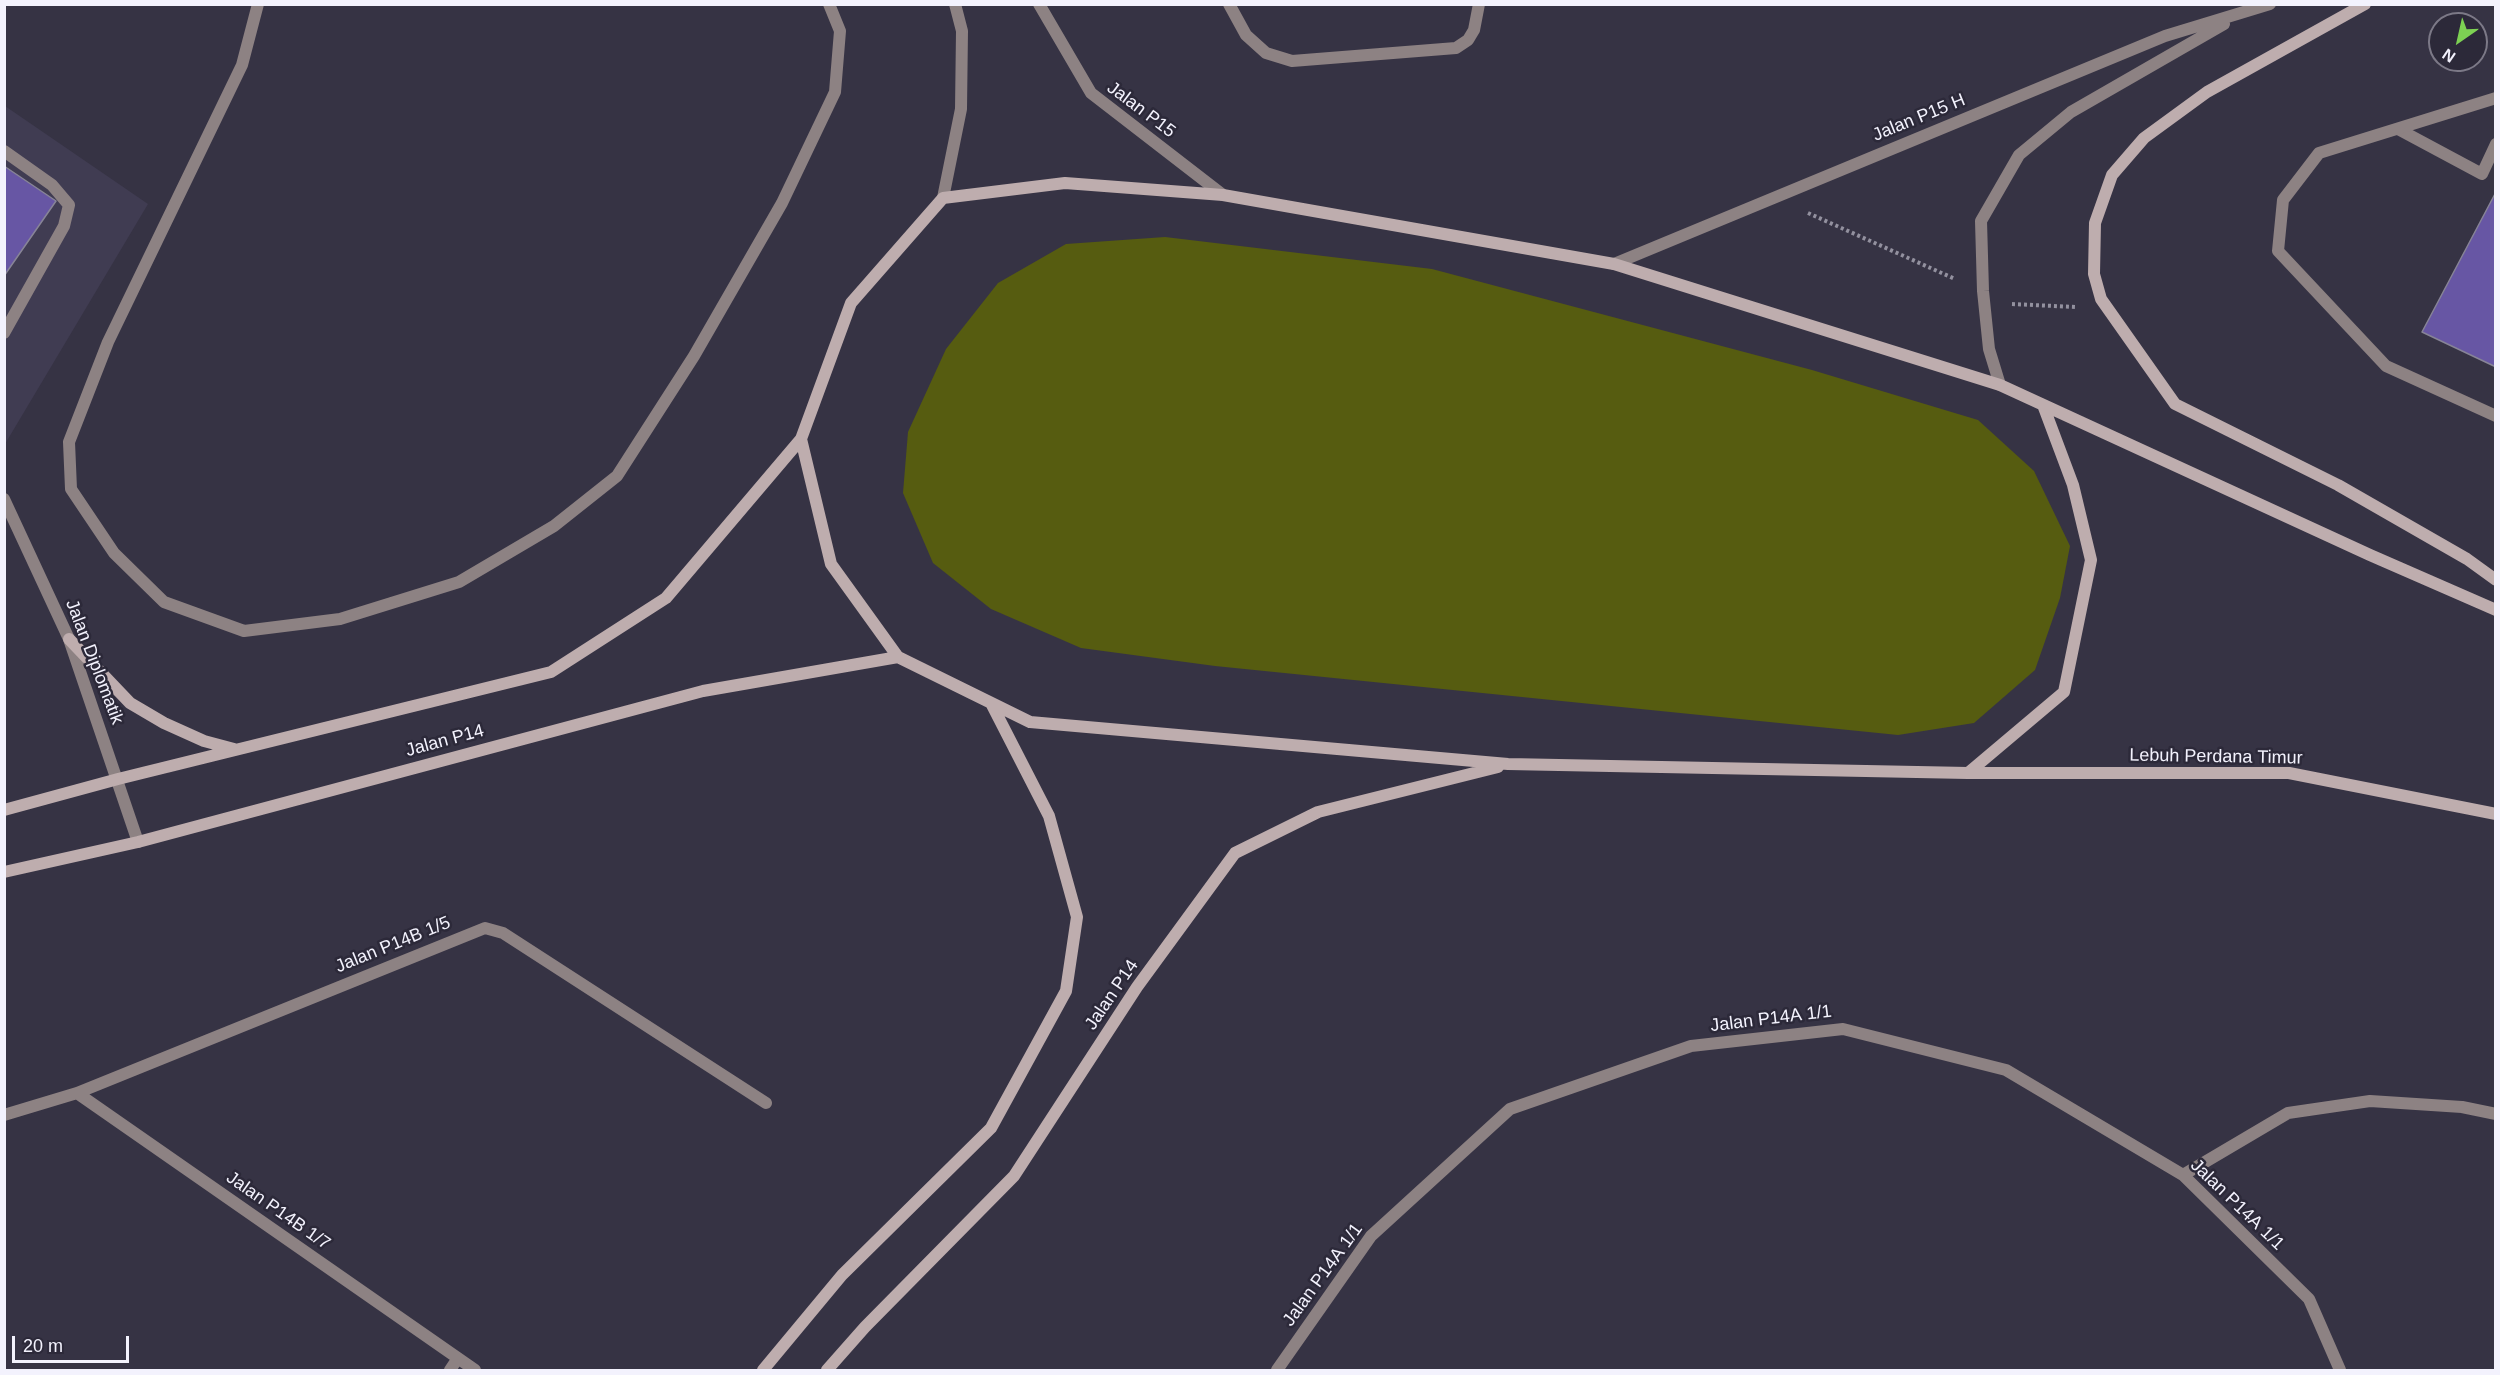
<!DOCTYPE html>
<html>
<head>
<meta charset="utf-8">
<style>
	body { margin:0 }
	#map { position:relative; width:2500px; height:1375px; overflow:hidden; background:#363344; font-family:Helvetica,sans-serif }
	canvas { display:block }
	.frame { position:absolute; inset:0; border:6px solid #f3f2fd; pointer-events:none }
	.north { position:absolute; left:2428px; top:12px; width:60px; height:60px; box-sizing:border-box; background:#2c2939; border:2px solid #7c7987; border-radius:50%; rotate:214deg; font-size:16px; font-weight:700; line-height:24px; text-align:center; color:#f3f2fd }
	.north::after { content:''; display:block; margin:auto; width:21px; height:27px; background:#7dd153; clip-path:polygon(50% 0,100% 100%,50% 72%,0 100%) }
	.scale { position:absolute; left:12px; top:1336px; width:117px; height:27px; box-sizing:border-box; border:3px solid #f3f2fd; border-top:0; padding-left:8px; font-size:18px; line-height:21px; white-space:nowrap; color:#f3f2fd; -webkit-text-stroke:4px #2c2939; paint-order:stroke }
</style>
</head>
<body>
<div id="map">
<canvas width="2500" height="1375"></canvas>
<div class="frame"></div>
<div class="north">N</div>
<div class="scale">20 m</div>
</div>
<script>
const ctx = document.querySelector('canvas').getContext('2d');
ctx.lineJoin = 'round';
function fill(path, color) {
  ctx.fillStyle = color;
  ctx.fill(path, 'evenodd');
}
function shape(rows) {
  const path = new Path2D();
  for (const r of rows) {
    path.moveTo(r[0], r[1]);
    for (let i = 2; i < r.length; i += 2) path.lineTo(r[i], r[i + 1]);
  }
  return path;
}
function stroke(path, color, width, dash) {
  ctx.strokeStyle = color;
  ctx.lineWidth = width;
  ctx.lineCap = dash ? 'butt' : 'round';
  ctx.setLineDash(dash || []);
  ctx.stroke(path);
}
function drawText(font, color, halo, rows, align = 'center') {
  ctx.font = font + ' Helvetica,sans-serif';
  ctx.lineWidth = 5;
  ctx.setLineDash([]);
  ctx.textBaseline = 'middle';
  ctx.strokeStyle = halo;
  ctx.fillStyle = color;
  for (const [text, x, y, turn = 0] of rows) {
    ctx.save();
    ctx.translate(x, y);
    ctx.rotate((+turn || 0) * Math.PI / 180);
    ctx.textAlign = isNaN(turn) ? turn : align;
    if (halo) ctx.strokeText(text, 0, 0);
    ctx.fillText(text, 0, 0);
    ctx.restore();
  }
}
fill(shape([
	[5,106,148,204,5,444]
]), '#403c52');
fill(shape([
	[1165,237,1432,269,1812,370,1978,420,2034,471,2070,546,2060,598,2035,670,1974,723,1898,735,1215,666,1081,648,991,609,933,563,903,493,908,432,946,349,998,283,1066,244]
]), '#565c10');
const building = shape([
	[4,166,56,201,4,276,4,166],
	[2496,192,2496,367,2422,332,2496,192]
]);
fill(building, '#6756a4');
stroke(building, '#878497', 1.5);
stroke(shape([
	[1808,213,1955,279],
	[2012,304,2075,307]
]), '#93919f', 4, [3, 3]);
stroke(shape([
	[258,4,242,65,108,342,69,442,71,489,114,553,164,602,244,631,340,619,459,582,554,526,617,476,694,356,782,203,835,92,840,31,829,4],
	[2398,129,2482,174,2496,144],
	[4,151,52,185,69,205,64,226,4,333]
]), '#8d8283', 12);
stroke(shape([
	[1229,4,1246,35,1266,53,1292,61,1456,48,1468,40,1474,30,1479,4],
	[2496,98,2319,153,2283,200,2278,251,2386,366,2496,416],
	[4,499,69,639,138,842],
	[77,1093,475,1370],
	[4,1115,77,1093,485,928,503,933,766,1103],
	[2183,1175,2288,1113,2370,1101,2462,1107,2496,1114],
	[450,1370,458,1358],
	[1277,1370,1371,1236,1510,1109,1691,1046,1843,1029,2006,1070,2183,1175,2309,1299,2340,1370]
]), '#8d8283', 12);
stroke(shape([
	[1039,4,1091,93,1223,195],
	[943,198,961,109,962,31,955,4],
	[1614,264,2165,36,2270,4],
	[2000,385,1989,349,1983,291,1981,221,2019,155,2071,112,2224,24]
]), '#8d8283', 12);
stroke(shape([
	[2365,4,2207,92,2144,138,2112,175,2095,223,2094,274,2101,299,2175,404,2338,485,2467,559,2496,580],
	[2043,405,2073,485,2091,560,2064,692,1968,773,1508,764,1030,722,898,657,831,564,801,439,851,303,943,198,1065,183,1223,195,1614,264,2000,385,2370,555,2496,610],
	[69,639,130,703,164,723,204,741,234,749],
	[1968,773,2289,773,2496,814],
	[4,810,118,779,551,672,666,598,801,439],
	[4,872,138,842,703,691,898,657],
	[763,1370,842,1275,991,1128,1066,991,1077,917,1049,816,991,703],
	[827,1370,865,1327,1014,1176,1137,987,1235,853,1318,812,1498,767]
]), '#beadae', 12);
drawText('18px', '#f3f2fd', '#2c2939', [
	["Jalan P15",1141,110,37],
	["Jalan P15 H",1919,118,-22],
	["Jalan Diplomatik",94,662,69],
	["Jalan P14",445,741,-15],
	["Lebuh Perdana Timur",2216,757,1],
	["Jalan P14B 1/5",393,945,-22],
	["Jalan P14",1112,995,-56],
	["Jalan P14A 1/1",1771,1019,-7],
	["Jalan P14A 1/1",2237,1205,44],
	["Jalan P14B 1/7",278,1211,35],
	["Jalan P14A 1/1",1323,1275,-54]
]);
</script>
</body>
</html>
